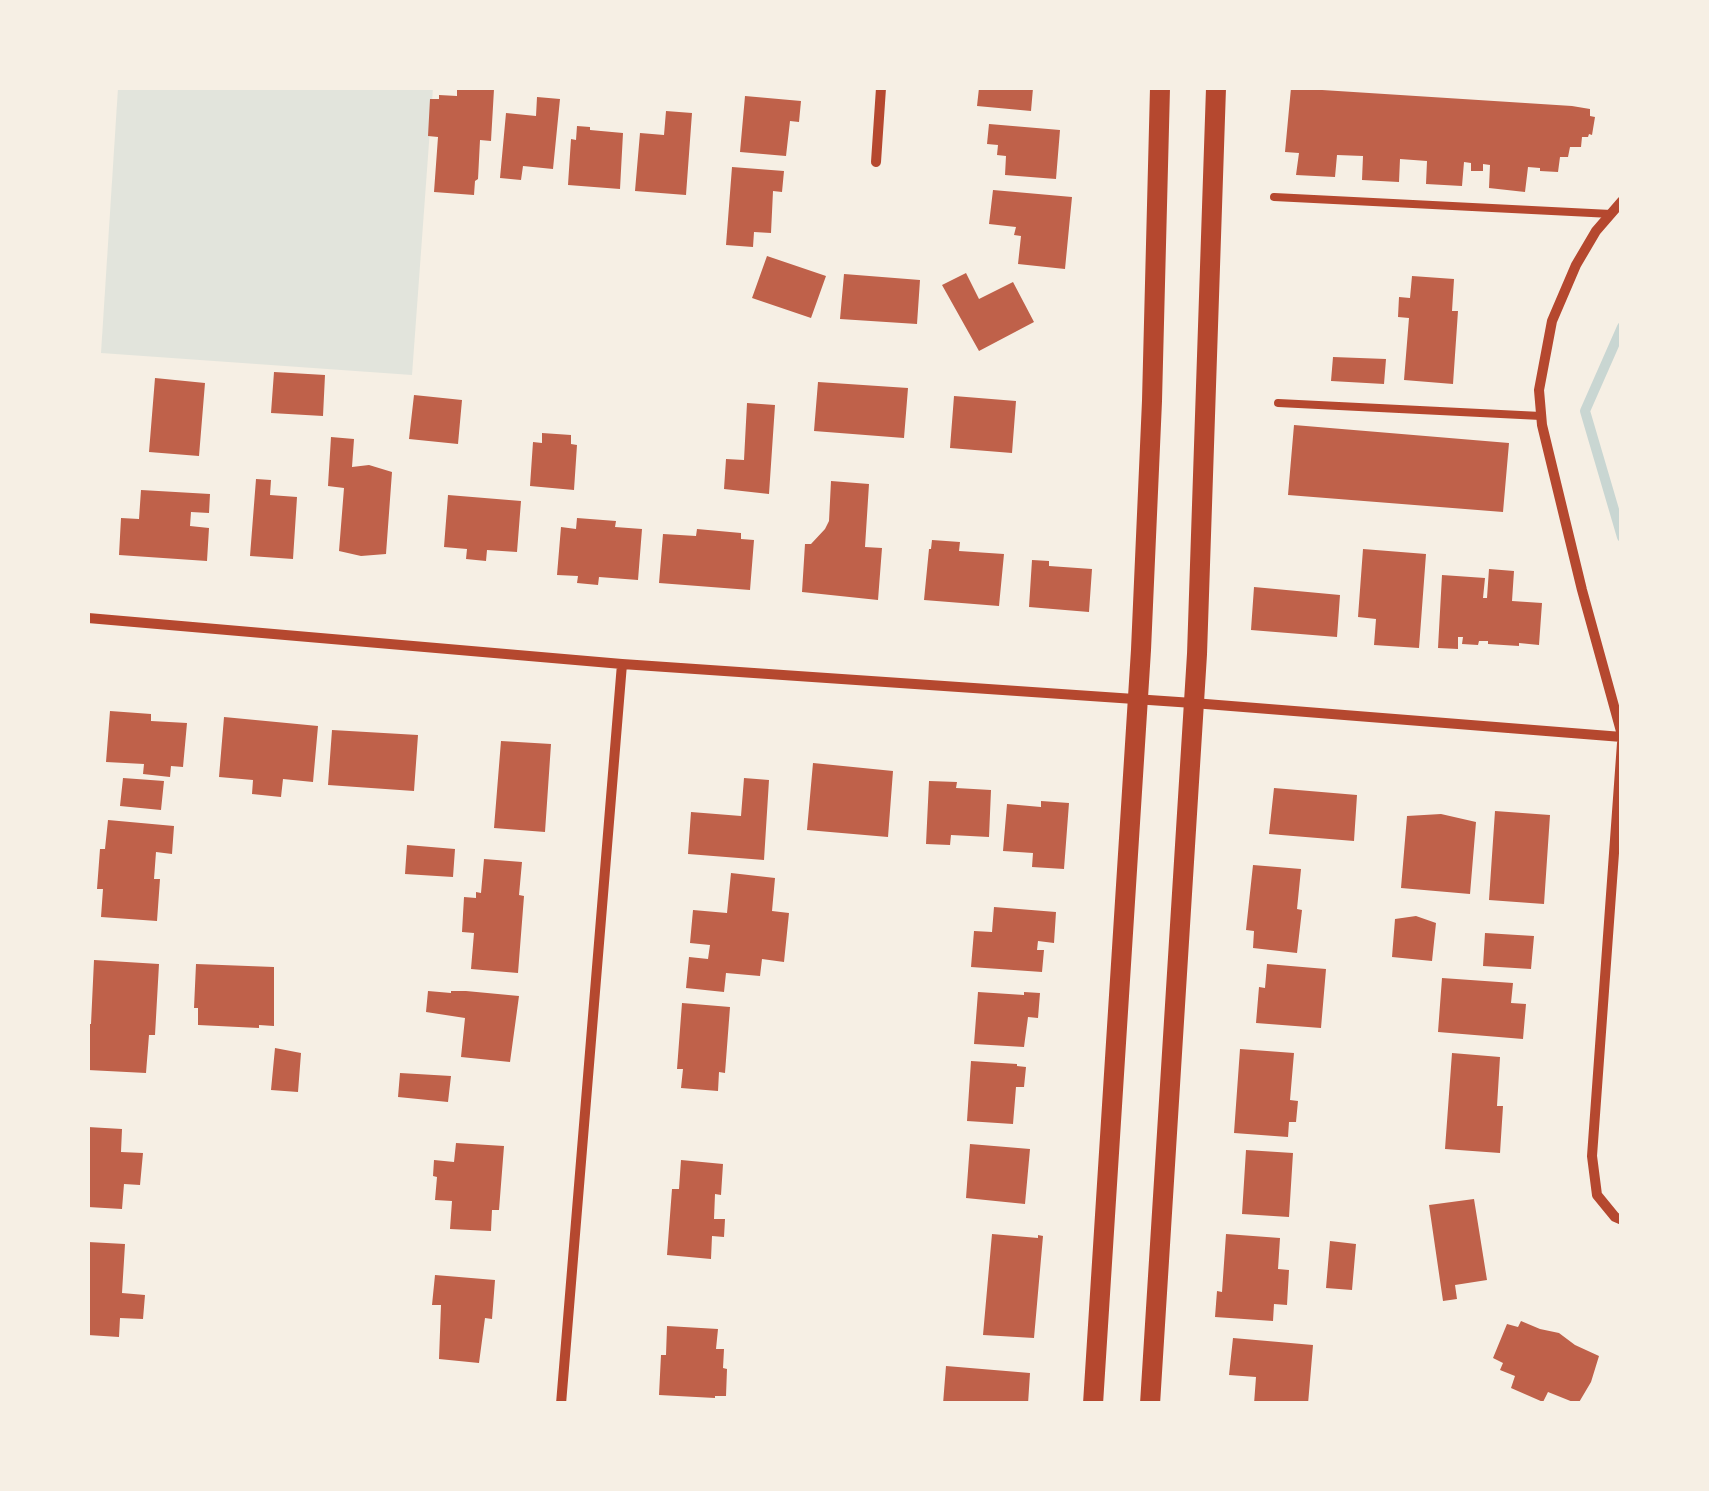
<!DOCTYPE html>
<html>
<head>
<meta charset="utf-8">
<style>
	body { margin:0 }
	#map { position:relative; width:1709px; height:1491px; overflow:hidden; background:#f6efe4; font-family:"Golos Text",sans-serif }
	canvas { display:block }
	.frame { position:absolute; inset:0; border:90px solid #f6efe4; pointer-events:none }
</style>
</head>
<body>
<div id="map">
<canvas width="1709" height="1491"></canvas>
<div class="frame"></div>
</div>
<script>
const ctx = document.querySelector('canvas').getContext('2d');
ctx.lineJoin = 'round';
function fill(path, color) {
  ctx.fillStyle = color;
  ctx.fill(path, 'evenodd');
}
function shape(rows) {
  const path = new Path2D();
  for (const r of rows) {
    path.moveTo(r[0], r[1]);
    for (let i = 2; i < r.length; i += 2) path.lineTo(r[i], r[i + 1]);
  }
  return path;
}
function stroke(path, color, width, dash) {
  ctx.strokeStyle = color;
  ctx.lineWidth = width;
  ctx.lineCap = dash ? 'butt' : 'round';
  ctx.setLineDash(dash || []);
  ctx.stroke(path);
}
fill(shape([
	[118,88,433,88,412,375,101,353]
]), '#e2e4dc');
stroke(shape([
	[1622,327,1585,411,1622,537]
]), '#c9d6d2', 10);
fill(shape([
	[457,88,494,89,491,141,480,140,478,179,475,181,474,195,434,192,438,137,428,136,430,99,439,99,439,95,457,96],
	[979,88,1033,88,1031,111,977,106],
	[1291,88,1572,106,1590,109,1590,116,1595,117,1592,135,1589,134,1588,137,1582,137,1581,147,1570,147,1568,157,1560,157,1558,172,1540,171,1540,168,1528,167,1525,192,1489,188,1490,165,1483,164,1483,171,1471,171,1471,163,1464,162,1462,186,1426,184,1427,161,1400,159,1399,182,1362,180,1363,156,1337,155,1335,177,1296,175,1299,153,1285,152],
	[745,96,801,101,799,122,790,121,786,156,740,152],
	[537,97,560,99,553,169,523,166,521,180,500,178,506,113,536,116],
	[666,111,692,113,686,195,635,191,640,133,664,135],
	[989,124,1060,130,1056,179,1005,175,1006,156,997,155,998,145,987,144],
	[577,126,590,127,590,130,623,133,620,189,568,185,571,139,576,140],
	[732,167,784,171,782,192,773,191,771,233,754,232,753,247,726,245],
	[993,190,1072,197,1065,269,1018,264,1021,236,1014,235,1016,227,989,224],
	[767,256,826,276,811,318,752,298],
	[966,273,979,299,1013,282,1034,322,979,351,942,285],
	[844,274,920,280,917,324,840,319],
	[1412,276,1454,279,1452,311,1458,311,1453,384,1404,380,1409,318,1398,317,1399,297,1410,298],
	[1333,357,1386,359,1384,384,1331,381],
	[274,372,325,375,323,416,271,413],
	[155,378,205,383,199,456,149,452],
	[818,382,908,388,904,438,814,431],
	[414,395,462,400,458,444,409,439],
	[954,396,1016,401,1012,453,950,448],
	[747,403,775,405,769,494,724,489,726,459,744,460],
	[1294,425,1509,443,1503,512,1288,495],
	[542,433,571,435,571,444,577,445,574,490,530,486,533,442,542,443],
	[331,437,354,439,352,467,369,465,392,472,386,554,361,556,339,551,344,488,328,486],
	[256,479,271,480,270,495,297,497,293,559,250,556],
	[831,481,869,484,865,547,882,548,878,600,802,592,805,544,811,544,825,529,829,521],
	[141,490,210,494,209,513,191,512,190,526,209,528,207,561,119,555,121,518,139,519],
	[448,495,521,501,517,552,487,550,486,561,466,559,467,549,444,547],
	[577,518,616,521,615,527,642,529,638,580,599,577,598,585,577,583,578,576,557,575,561,527,576,529],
	[697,529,741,533,741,539,754,540,750,590,659,583,663,534,696,536],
	[932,540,960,542,959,551,1004,554,999,606,924,600,929,549,931,549],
	[1363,549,1426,554,1419,648,1374,645,1376,619,1358,617],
	[1032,560,1049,561,1049,566,1092,569,1089,612,1029,607],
	[1489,569,1514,571,1512,601,1542,603,1539,645,1519,643,1519,646,1488,644,1488,641,1479,641,1478,645,1462,644,1463,637,1458,637,1458,649,1438,648,1442,575,1485,578,1483,598,1487,598],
	[1254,587,1340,595,1337,637,1251,630],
	[110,711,151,714,151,721,187,723,183,767,171,766,170,777,143,774,144,764,106,762],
	[224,717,318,726,313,782,283,779,281,797,252,794,253,780,219,777],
	[332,730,418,735,414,791,328,785],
	[501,741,551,744,545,832,494,828],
	[813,763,893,771,888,837,807,830],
	[123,778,164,781,161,810,120,806],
	[744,778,769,780,764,860,688,854,691,812,741,816],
	[929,781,957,782,956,788,991,790,989,837,951,835,950,845,926,844],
	[1274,788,1357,795,1354,841,1269,834],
	[1041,801,1069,803,1064,869,1032,867,1033,853,1003,851,1007,804,1041,807],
	[1495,811,1550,815,1544,904,1489,900],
	[1441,814,1476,822,1470,894,1401,888,1407,816],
	[108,820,174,826,172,854,156,852,154,879,160,879,157,921,101,917,103,889,97,889,100,849,105,849],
	[407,845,455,849,453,877,405,874],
	[484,859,522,862,519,895,524,896,518,973,471,969,474,933,462,932,464,897,476,898,476,892,481,893],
	[1253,865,1301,869,1297,909,1302,910,1297,953,1253,948,1254,931,1246,930],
	[731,873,775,878,772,911,789,913,784,962,762,959,760,976,726,973,724,992,686,988,689,957,708,959,710,945,690,943,693,910,727,913],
	[994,907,1056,912,1054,943,1038,941,1037,950,1044,950,1042,972,971,967,974,931,992,932],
	[1416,916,1436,923,1432,961,1392,957,1395,919],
	[1485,933,1534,936,1531,969,1483,966],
	[94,960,159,964,155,1035,149,1035,146,1073,88,1070,88,1024,91,1024],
	[196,964,274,967,274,1026,259,1025,259,1028,198,1025,198,1008,194,1008],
	[1267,964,1326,969,1321,1028,1256,1023,1259,987,1265,988],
	[1442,978,1513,983,1511,1003,1526,1004,1523,1039,1438,1032],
	[428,991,451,993,451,991,466,991,519,996,510,1062,461,1057,465,1018,426,1012],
	[978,992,1024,995,1024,992,1040,993,1038,1018,1028,1017,1024,1047,974,1044],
	[682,1003,730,1007,725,1073,719,1072,718,1091,681,1088,683,1069,677,1069],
	[275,1048,301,1053,298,1092,271,1090],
	[1240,1049,1294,1053,1290,1100,1298,1101,1296,1122,1289,1122,1288,1137,1234,1133],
	[1452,1053,1500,1057,1497,1106,1503,1106,1500,1153,1445,1149],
	[971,1061,1017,1064,1017,1066,1026,1067,1024,1087,1016,1087,1013,1124,967,1121],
	[400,1073,451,1076,448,1102,398,1097],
	[88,1127,122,1129,121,1152,143,1153,140,1185,124,1184,122,1209,88,1207],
	[456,1143,504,1146,499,1210,492,1210,491,1231,450,1229,452,1201,435,1200,437,1177,433,1176,434,1160,454,1162],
	[970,1144,1030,1149,1025,1204,966,1198],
	[1246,1150,1293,1153,1289,1217,1242,1214],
	[681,1160,723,1164,721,1195,715,1194,714,1219,725,1219,724,1237,712,1236,711,1259,667,1255,672,1189,679,1189],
	[1474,1199,1487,1280,1455,1285,1457,1299,1443,1301,1429,1205],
	[992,1234,1038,1238,1038,1235,1043,1236,1034,1338,983,1335],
	[1226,1234,1280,1238,1278,1269,1289,1270,1287,1305,1274,1304,1273,1321,1215,1317,1217,1291,1222,1292],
	[1330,1241,1356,1244,1352,1290,1326,1288],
	[88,1242,125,1244,122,1293,145,1295,143,1319,120,1318,119,1337,88,1335],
	[435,1275,495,1280,492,1319,485,1318,479,1363,439,1359,441,1305,432,1305],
	[1521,1321,1540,1329,1559,1333,1575,1345,1599,1356,1591,1382,1578,1404,1548,1392,1543,1402,1511,1388,1515,1376,1500,1370,1503,1363,1493,1358,1507,1324,1518,1327],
	[667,1326,718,1329,716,1349,724,1349,723,1368,727,1369,726,1396,715,1396,715,1398,659,1395,661,1355,666,1355],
	[1233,1338,1313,1345,1308,1404,1254,1404,1256,1377,1229,1375],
	[946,1366,1030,1373,1028,1404,943,1404]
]), '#bf614a');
stroke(shape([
	[1274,197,1611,214],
	[1278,403,1541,416]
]), '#b5482f', 8);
stroke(shape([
	[876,162,881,88],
	[1622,201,1596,231,1576,265,1552,321,1539,390,1542,425,1582,590,1622,735],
	[88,618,622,664,1193,703,1622,737],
	[1622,743,1592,1156,1597,1195,1615,1217,1622,1220],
	[561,1404,622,664]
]), '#b5482f', 10);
stroke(shape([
	[1093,1404,1141,650,1152,401,1160,88],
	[1150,1404,1197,654,1216,88]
]), '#b5482f', 20);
</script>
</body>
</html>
